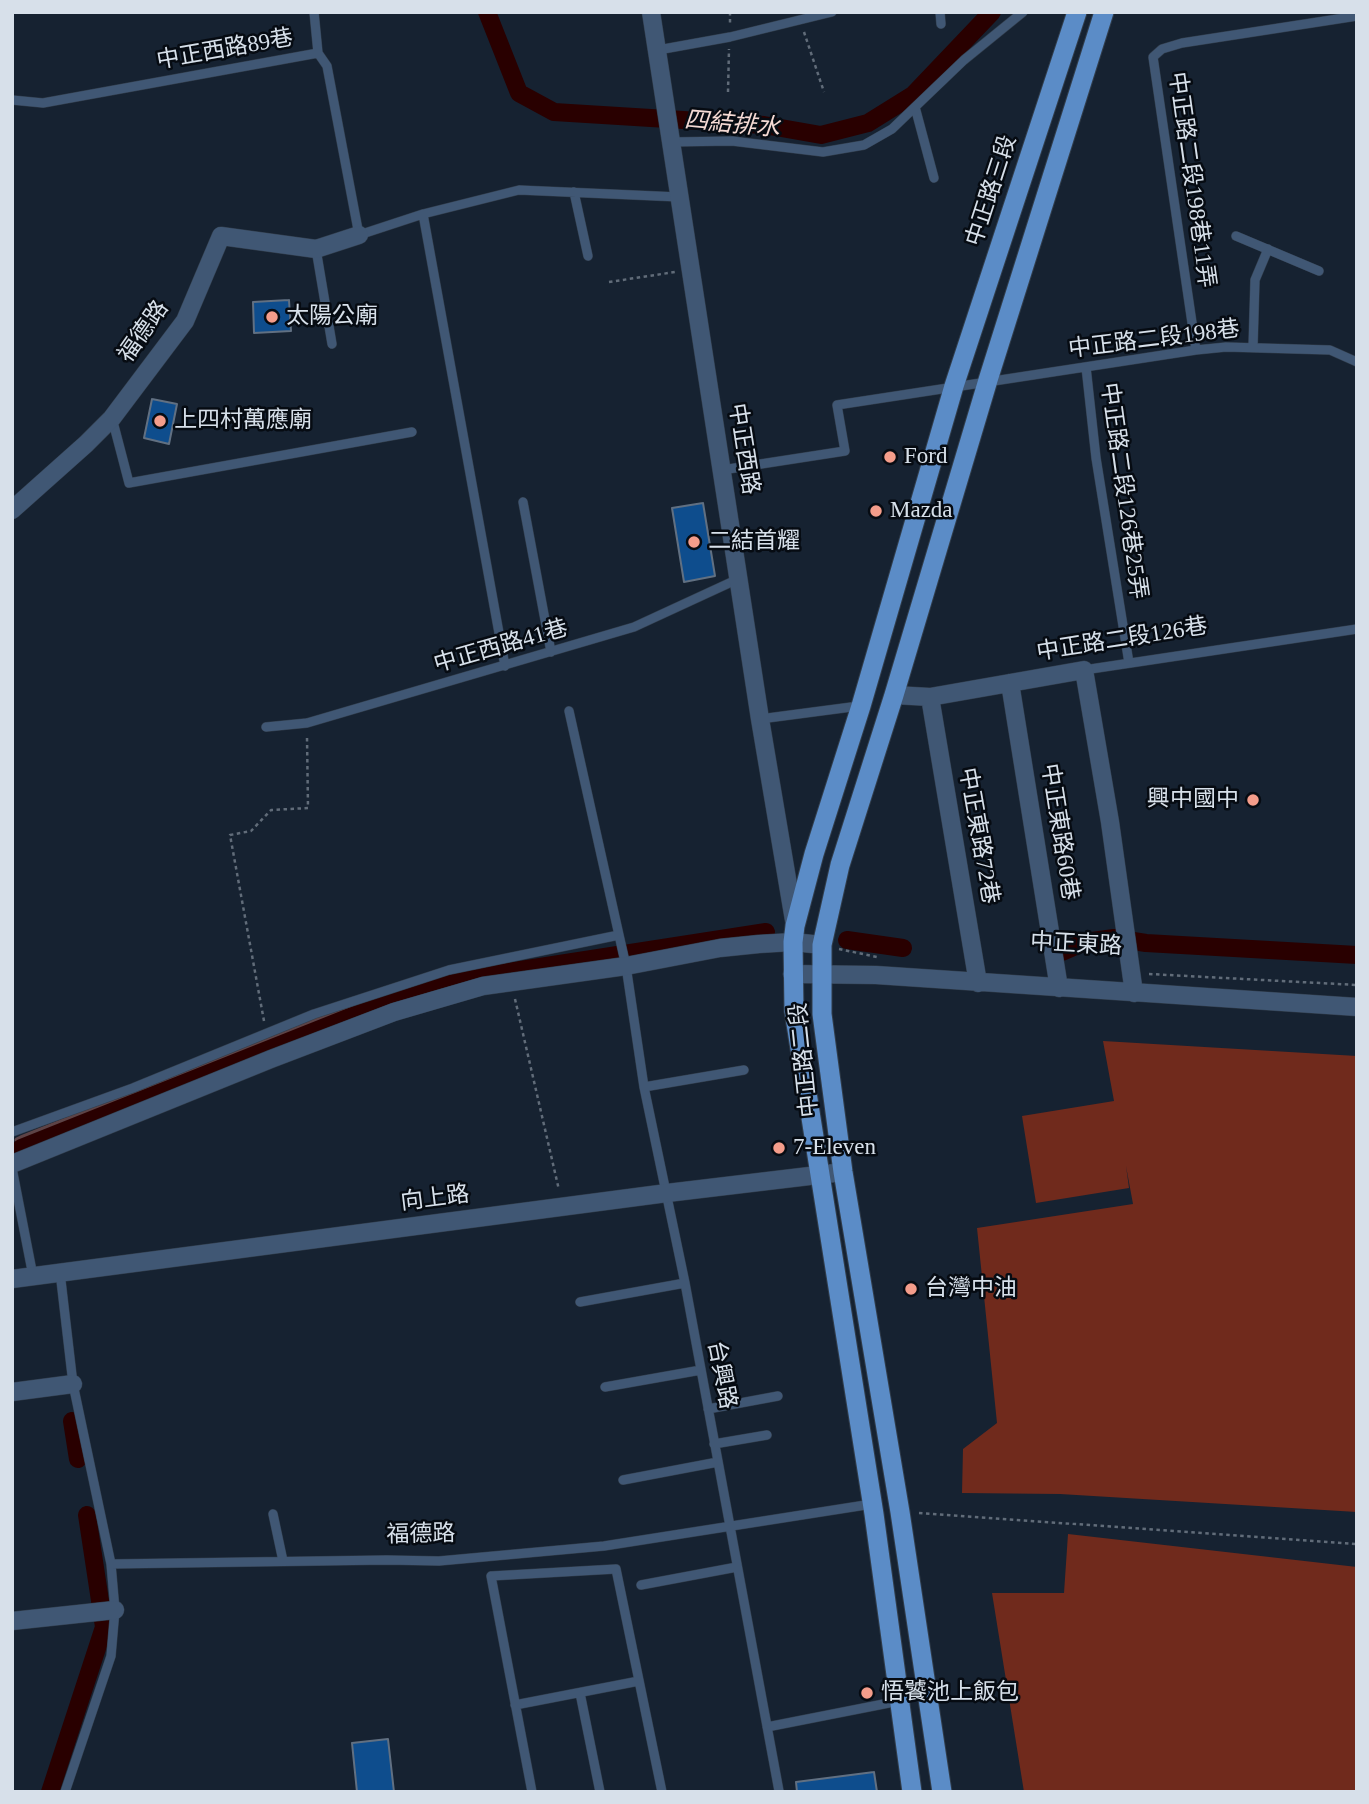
<!DOCTYPE html>
<html>
<head>
<meta charset="utf-8">
<style>
	body { margin:0 }
	#map { position:relative; width:1369px; height:1804px; overflow:hidden; background:#162231; font-family:"Times New Roman",serif }
	canvas { display:block }
	.frame { position:absolute; inset:0; border:14px solid #d7e0ea; pointer-events:none }
</style>
</head>
<body>
<div id="map">
<canvas width="1369" height="1804"></canvas>
<div class="frame"></div>
</div>
<script>
const ctx = document.querySelector('canvas').getContext('2d');
ctx.lineJoin = 'round';
function fill(path, color) {
  ctx.fillStyle = color;
  ctx.fill(path, 'evenodd');
}
function shape(rows) {
  const path = new Path2D();
  for (const r of rows) {
    path.moveTo(r[0], r[1]);
    for (let i = 2; i < r.length; i += 2) path.lineTo(r[i], r[i + 1]);
  }
  return path;
}
function stroke(path, color, width, dash) {
  ctx.strokeStyle = color;
  ctx.lineWidth = width;
  ctx.lineCap = dash ? 'butt' : 'round';
  ctx.setLineDash(dash || []);
  ctx.stroke(path);
}
function drawText(font, color, halo, rows, align = 'center') {
  ctx.font = font + ' "Times New Roman","Noto Sans TC",serif';
  ctx.lineWidth = 5;
  ctx.setLineDash([]);
  ctx.textBaseline = 'middle';
  ctx.strokeStyle = halo;
  ctx.fillStyle = color;
  for (const [text, x, y, turn = 0] of rows) {
    ctx.save();
    ctx.translate(x, y);
    ctx.rotate((+turn || 0) * Math.PI / 180);
    ctx.textAlign = isNaN(turn) ? turn : align;
    if (halo) ctx.strokeText(text, 0, 0);
    ctx.fillText(text, 0, 0);
    ctx.restore();
  }
}
fill(shape([
	[1103,1041,1357,1056,1357,1512,1060,1494,962,1493,963,1449,997,1423,977,1228,1133,1204,1126,1166,1129,1188,1036,1203,1022,1116,1114,1101],
	[1068,1534,1357,1567,1357,1792,1024,1792,992,1593,1064,1593]
]), '#702a1c');
stroke(shape([
	[440,977,506,964,512,966,614,951,615,955],
	[21,1148,17,1140,23,1137,354,1005]
]), '#5d4346', 5);
stroke(shape([
	[487,12,519,93,554,112,764,125,821,135,868,123,913,95,992,12],
	[847,940,903,948],
	[1062,952,1085,942,1114,938,1146,943,1357,955],
	[22,1152,21,1148,415,991,482,976,766,932],
	[72,1421,78,1459],
	[50,1792,104,1627,87,1515]
]), '#290000', 18);
const building = shape([
	[289,300,291,331,254,333,253,302,289,300],
	[152,399,177,404,169,444,144,438,152,399],
	[703,503,715,576,684,582,672,508,703,503],
	[388,1739,394,1792,357,1792,352,1743,388,1739],
	[874,1772,877,1792,797,1792,796,1782,874,1772]
]);
fill(building, '#0e4d8d');
stroke(building, '#617082', 2);
const service = shape([
	[314,12,318,53],
	[940,12,941,24],
	[658,50,730,37,832,12],
	[12,100,43,103,318,53,327,66,359,235,423,214,519,190,679,197],
	[915,107,934,178],
	[671,142,732,141,823,152,864,145,892,129,964,60,1023,12],
	[574,192,588,256],
	[423,214,505,666],
	[1236,236,1319,271],
	[316,249,332,344],
	[1253,347,1255,280,1268,249],
	[1196,350,1153,57,1162,49,1182,43,1357,16],
	[1086,367,1096,458,1129,663],
	[112,418,129,483,412,432],
	[722,470,845,451,837,405,1196,350,1226,347,1330,350,1357,362],
	[523,502,551,652],
	[1084,670,1357,629],
	[760,719,859,706],
	[266,727,307,723,634,627,738,579],
	[619,935,626,966,644,1087,685,1283,779,1791],
	[644,1087,744,1070],
	[12,1132,133,1088,314,1014,449,970,619,935,569,711],
	[12,1168,33,1276],
	[60,1272,73,1384,111,1564,115,1610,111,1656,65,1792],
	[580,1302,685,1283],
	[605,1387,701,1370],
	[708,1409,778,1396],
	[714,1444,767,1435],
	[623,1480,718,1462],
	[273,1514,283,1561],
	[111,1564,387,1560,439,1561,604,1546,872,1504],
	[641,1585,737,1567],
	[580,1693,600,1792],
	[515,1705,639,1681],
	[767,1727,899,1701],
	[532,1792,491,1576,616,1569,662,1792]
]);
const minor = shape([
	[651,12,760,719,795,926],
	[12,510,86,444,112,418,185,321,221,236,316,249,359,235],
	[1010,683,1059,988],
	[894,695,930,697,1084,670,1110,822,1134,993],
	[930,697,978,983],
	[792,974,876,975,1357,1007],
	[12,1164,271,1059,394,1012,483,986,626,966,720,948,759,944,793,942,822,945],
	[12,1279,667,1193,843,1172],
	[12,1392,73,1384],
	[12,1621,115,1610]
]);
const primary = shape([
	[912,1792,874,1514,794,1011,793,942,795,926,814,854,861,706,954,386,1077,12],
	[942,1792,900,1512,843,1172,822,1014,822,945,840,865,894,695,988,380,1104,12]
]);
stroke(service, '#313d4b', 10);
stroke(minor, '#313d4b', 19);
stroke(primary, '#313d4b', 21);
stroke(shape([
	[730,12,730,25],
	[804,32,824,92],
	[728,92,729,49],
	[609,282,675,272],
	[839,949,877,957],
	[1149,974,1357,985],
	[515,999,559,1190],
	[264,1021,230,835,251,831,271,810,308,808,307,737],
	[919,1513,1357,1544]
]), '#616c79', 2.5, [3.5, 3.5]);
stroke(service, '#405774', 9);
stroke(minor, '#405774', 18);
stroke(primary, '#5b8cc7', 19);
for (const [x, y, r, color] of [
	[272,317,7,"#f49d8b"],
	[160,421,7,"#f49d8b"],
	[890,457,7,"#f49d8b"],
	[876,511,7,"#f49d8b"],
	[694,542,7,"#f49d8b"],
	[1253,800,7,"#f49d8b"],
	[779,1148,7,"#f49d8b"],
	[911,1289,7,"#f49d8b"],
	[867,1693,7,"#f49d8b"]
]) {
  const dot = new Path2D();
  dot.arc(x, y, r, 0, 2 * Math.PI);
  ctx.fillStyle = color;
  ctx.fill(dot);
  stroke(dot, '#060b12', 2.5);
}
drawText('23px', '#d7e0ea', '#060b12', [
	["中正西路89巷",225,50,-10],
	["中正路二段198巷11弄",1191,180,82],
	["中正路三段",992,191,-72],
	["福德路",144,332,-55],
	["中正路二段198巷",1154,340,-7],
	["中正西路",743,449,81],
	["中正路二段126巷25弄",1123,491,82],
	["中正路二段126巷",1122,640,-9],
	["中正西路41巷",501,647,-16],
	["中正東路60巷",1059,832,81],
	["中正東路72巷",978,836,80],
	["中正東路",1076,945,3],
	["中正路二段",805,1060,-96],
	["向上路",435,1199,-7],
	["台興路",721,1375,79],
	["福德路",421,1535,-1]
]);
drawText('23px', '#d7e0ea', '#060b12', [
	["太陽公廟",286,317],
	["上四村萬應廟",174,421],
	["Ford",904,457],
	["Mazda",890,511],
	["二結首耀",708,542],
	["興中國中",1239,800,"right"],
	["7-Eleven",793,1148],
	["台灣中油",925,1289],
	["悟饕池上飯包",881,1693]
], 'left');
drawText('italic 24px', '#f5dad4', '#060b12', [
	["四結排水",732,125,5]
]);
</script>
</body>
</html>
